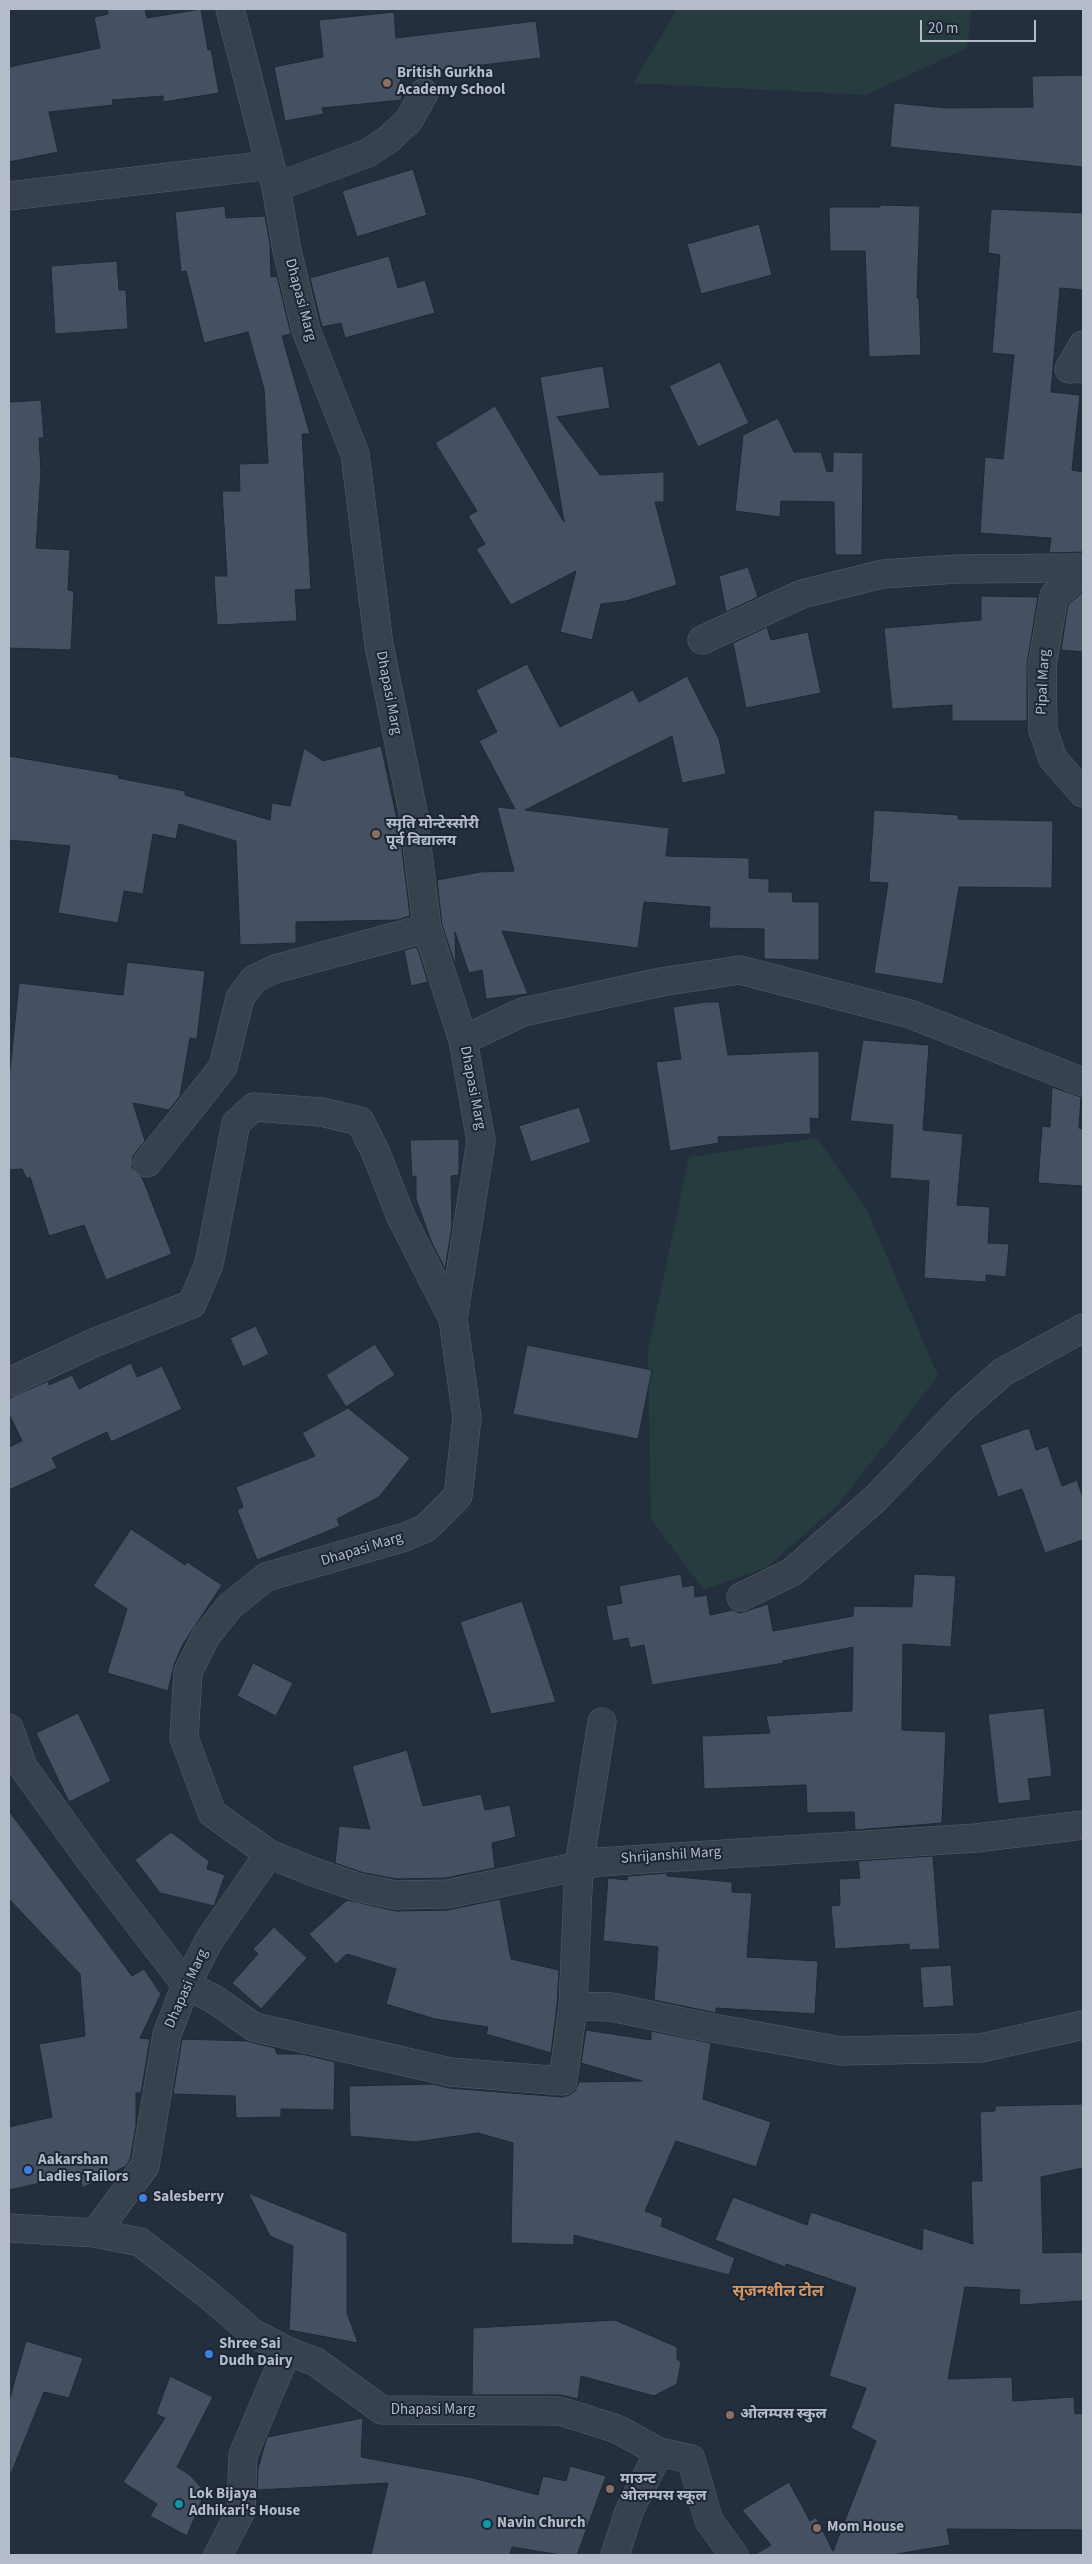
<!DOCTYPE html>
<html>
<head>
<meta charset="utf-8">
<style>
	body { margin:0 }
	#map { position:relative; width:1092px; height:2564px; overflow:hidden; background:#242f3e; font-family:"Source Sans 3",sans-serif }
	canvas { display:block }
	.frame { position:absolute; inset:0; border:10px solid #b4bcc9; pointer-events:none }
	.scale { position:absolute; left:920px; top:20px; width:116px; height:22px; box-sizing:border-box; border:2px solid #b4bcc9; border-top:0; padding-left:6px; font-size:15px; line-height:18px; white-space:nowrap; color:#b4bcc9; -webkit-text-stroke:4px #1d2633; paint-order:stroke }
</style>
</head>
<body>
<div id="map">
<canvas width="1092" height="2564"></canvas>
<div class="frame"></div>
<div class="scale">20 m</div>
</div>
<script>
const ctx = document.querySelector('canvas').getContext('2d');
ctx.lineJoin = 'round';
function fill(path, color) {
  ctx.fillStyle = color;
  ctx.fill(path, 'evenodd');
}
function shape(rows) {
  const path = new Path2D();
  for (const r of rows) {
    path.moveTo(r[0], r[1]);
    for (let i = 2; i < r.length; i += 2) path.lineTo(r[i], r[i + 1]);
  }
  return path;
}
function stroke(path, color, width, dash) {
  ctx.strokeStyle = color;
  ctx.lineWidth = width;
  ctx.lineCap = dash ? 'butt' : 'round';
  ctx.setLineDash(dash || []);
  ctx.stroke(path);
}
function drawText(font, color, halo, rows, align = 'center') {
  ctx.font = font + ' "Source Sans 3","Noto Sans Devanagari",sans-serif';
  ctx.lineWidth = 4;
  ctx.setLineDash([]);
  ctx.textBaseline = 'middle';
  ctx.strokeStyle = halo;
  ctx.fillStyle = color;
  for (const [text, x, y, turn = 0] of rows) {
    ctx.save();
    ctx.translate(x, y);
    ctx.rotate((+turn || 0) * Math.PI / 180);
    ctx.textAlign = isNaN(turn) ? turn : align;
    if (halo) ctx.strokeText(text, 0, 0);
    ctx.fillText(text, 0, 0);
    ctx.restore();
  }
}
fill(shape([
	[677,9,972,9,967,48,866,95,633,83],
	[817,1138,867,1210,938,1376,838,1505,767,1567,704,1590,651,1519,648,1351,689,1157]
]), '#263c3f');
const building = shape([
	[107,9,145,9,147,18,201,9,208,50,211,49,219,93,163,102,163,96,112,100,113,105,49,112,58,152,9,162,9,67,100,48,94,17,108,14,107,9],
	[394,12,396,38,536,21,541,58,400,75,402,100,322,108,324,114,285,121,274,67,323,57,319,20,394,12],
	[1083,75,1083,167,890,147,894,103,947,108,1033,107,1032,76,1083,75],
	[413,169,427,215,357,237,342,191,413,169],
	[880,205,920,206,917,298,919,298,921,355,869,357,865,251,830,251,829,207,880,207,880,205],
	[225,206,226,218,265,216,270,244,271,277,277,276,291,334,282,336,310,434,302,434,311,589,295,590,297,621,217,625,214,576,227,576,222,491,240,491,239,464,268,463,264,389,248,332,204,343,186,271,181,272,175,212,225,206],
	[991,209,1083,213,1083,290,1060,288,1051,392,1080,395,1072,470,1083,472,1083,552,1049,553,1051,538,980,533,985,457,1003,459,1014,355,992,353,1000,255,988,253,991,209],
	[759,224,772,275,701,294,687,244,759,224],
	[389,256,398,288,425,280,435,313,345,338,341,323,322,327,310,278,389,256],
	[117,261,119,290,126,290,128,329,55,334,51,266,117,261],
	[720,362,749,423,698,447,669,386,720,362],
	[603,366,610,408,557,417,600,475,664,472,664,502,655,502,677,585,626,601,601,604,592,640,560,632,576,571,511,605,476,549,485,544,468,516,477,511,435,443,495,406,564,522,540,377,603,366],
	[41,400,44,438,39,438,41,471,36,548,70,550,68,590,74,591,71,650,9,648,9,402,41,400],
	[778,418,794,452,821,452,827,472,833,471,833,452,863,453,862,555,835,555,834,502,781,501,780,517,735,511,743,435,778,418],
	[748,567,758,597,726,612,719,576,748,567],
	[1083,592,1083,652,1061,650,1068,604,1083,592],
	[981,596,1038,597,1027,664,1027,721,952,721,952,705,892,709,884,628,981,620,981,596],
	[767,627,771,640,808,632,821,693,746,708,733,643,767,627],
	[527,664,560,727,633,690,639,702,687,676,719,739,726,774,682,783,672,736,525,810,669,828,666,856,749,858,749,878,769,879,769,892,792,892,793,902,819,902,819,960,764,959,764,929,709,928,710,907,644,902,638,948,502,931,528,994,486,999,482,970,469,973,455,932,456,967,442,925,437,880,480,872,514,871,497,807,515,809,479,741,497,732,476,690,527,664],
	[381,746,400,833,410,916,397,920,296,922,296,943,240,945,236,841,179,824,176,839,153,834,143,894,124,891,118,923,58,913,70,846,9,840,9,756,119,775,118,778,185,791,185,795,270,820,272,803,290,806,304,748,323,761,381,746],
	[874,810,958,815,958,819,1053,821,1052,888,959,887,943,984,874,973,888,883,869,882,874,810],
	[417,947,428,982,411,986,404,950,417,947],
	[127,962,205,971,197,1039,190,1038,180,1096,169,1110,133,1103,145,1141,133,1156,132,1168,142,1177,172,1254,106,1280,84,1225,49,1236,30,1177,27,1179,22,1169,9,1170,9,1080,19,983,123,995,127,962],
	[706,1002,719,1002,728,1055,819,1051,819,1119,810,1118,811,1134,718,1137,719,1143,670,1151,656,1062,681,1059,673,1007,706,1002],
	[863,1040,929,1045,923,1130,963,1134,957,1205,990,1207,988,1243,1009,1244,1006,1277,986,1275,986,1282,924,1278,929,1181,890,1178,893,1125,850,1121,863,1040],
	[1052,1087,1081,1097,1079,1128,1083,1129,1083,1186,1038,1183,1042,1126,1050,1127,1052,1087],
	[579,1107,591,1142,531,1162,519,1126,579,1107],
	[459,1139,459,1175,451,1176,452,1226,445,1269,431,1241,416,1199,416,1176,412,1177,410,1140,459,1139],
	[256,1326,269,1354,243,1367,230,1338,256,1326],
	[375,1344,395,1375,346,1407,326,1375,375,1344],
	[527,1345,652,1370,638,1439,513,1414,527,1345],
	[131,1363,137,1377,162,1366,182,1409,111,1442,107,1432,52,1458,57,1468,9,1490,9,1447,22,1441,9,1414,9,1398,48,1381,49,1385,72,1375,79,1389,131,1363],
	[348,1408,410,1458,379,1497,337,1519,340,1526,257,1560,237,1510,243,1507,236,1487,315,1456,302,1433,348,1408],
	[1029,1428,1036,1450,1048,1446,1062,1486,1077,1480,1083,1498,1083,1540,1045,1553,1022,1489,998,1497,980,1445,1029,1428],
	[131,1529,185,1565,187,1562,222,1585,183,1644,174,1665,168,1691,107,1673,127,1609,93,1586,131,1529],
	[681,1574,683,1587,694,1585,695,1597,707,1595,710,1615,733,1610,740,1613,768,1604,773,1631,853,1616,854,1606,910,1607,912,1606,914,1574,956,1576,951,1647,903,1644,902,1730,946,1732,942,1823,855,1830,854,1812,807,1813,806,1785,704,1789,702,1736,770,1733,766,1716,852,1711,853,1647,783,1661,784,1663,652,1685,644,1645,630,1648,628,1638,613,1641,606,1606,622,1603,619,1586,681,1574],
	[522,1601,556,1702,491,1714,460,1622,522,1601],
	[253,1663,293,1683,276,1716,237,1696,253,1663],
	[1044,1708,1052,1776,1028,1779,1031,1800,998,1804,988,1714,1044,1708],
	[78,1713,111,1781,69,1802,36,1733,78,1713],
	[407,1750,423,1806,481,1794,485,1810,510,1805,516,1837,492,1843,495,1868,446,1878,397,1879,364,1873,335,1863,339,1826,370,1829,352,1766,407,1750],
	[9,1811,132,1976,144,1969,161,1994,140,2038,150,2039,141,2093,136,2093,136,2126,130,2160,126,2166,82,2188,81,2174,9,2190,9,2127,52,2117,39,2044,85,2036,80,1974,9,1899,9,1811],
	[171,1832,209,1861,207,1869,225,1875,214,1906,160,1893,135,1860,171,1832],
	[933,1856,940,1949,909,1950,909,1944,835,1949,831,1906,840,1905,839,1879,860,1878,858,1861,933,1856],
	[667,1873,667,1876,732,1882,732,1892,752,1893,747,1957,818,1961,815,2014,716,2008,716,2013,654,2000,658,1947,603,1941,608,1878,627,1880,628,1876,667,1873],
	[500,1899,511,1959,559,1970,557,2005,551,2053,486,2034,488,2027,435,2019,386,2004,396,1969,347,1954,336,1964,309,1934,347,1900,396,1911,448,1910,500,1899],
	[274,1927,307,1958,261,2009,232,1983,258,1954,253,1949,274,1927],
	[951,1965,954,2006,923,2008,920,1967,951,1965],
	[586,2030,651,2040,651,2031,711,2043,703,2099,771,2122,756,2167,676,2141,645,2211,663,2218,661,2226,735,2258,729,2275,574,2235,574,2245,511,2243,513,2143,478,2133,416,2142,350,2136,349,2086,433,2084,449,2088,562,2097,569,2095,575,2091,579,2082,642,2081,581,2063,586,2030],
	[182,2039,247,2041,275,2048,277,2054,302,2054,335,2062,334,2110,281,2109,281,2117,236,2118,235,2096,173,2094,182,2039],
	[1083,2104,1083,2168,1041,2177,1043,2253,1083,2252,1083,2301,1019,2305,1020,2290,965,2287,948,2379,1012,2377,1013,2401,1074,2397,1075,2414,1083,2413,1083,2530,947,2529,950,2545,891,2555,754,2555,771,2545,742,2510,789,2482,810,2521,816,2517,833,2551,876,2441,851,2428,866,2388,829,2376,856,2288,786,2264,785,2267,715,2240,733,2197,807,2225,811,2212,922,2250,923,2228,973,2244,971,2181,982,2181,980,2112,995,2111,995,2106,1083,2104],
	[248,2193,347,2233,347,2313,358,2343,289,2330,293,2246,270,2236,248,2193],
	[615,2320,677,2347,677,2359,681,2362,677,2384,654,2396,581,2376,578,2399,560,2395,472,2395,473,2328,615,2320],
	[26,2341,83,2358,69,2398,44,2392,10,2476,9,2401,26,2341],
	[170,2376,213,2397,177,2467,190,2475,205,2492,187,2536,150,2516,157,2504,123,2482,165,2418,156,2414,170,2376],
	[363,2418,361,2457,469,2477,538,2495,543,2476,566,2481,570,2466,606,2476,577,2555,561,2555,512,2547,510,2555,371,2555,388,2483,257,2490,258,2469,267,2437,363,2418]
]);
fill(building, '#455162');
stroke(building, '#1f2835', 1);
const street = shape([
	[276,187,368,153,389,139,409,120,424,93],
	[9,196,270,165],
	[1083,345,1069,369,1083,368],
	[1083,572,1054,596,1042,666,1043,730,1053,759,1083,793],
	[702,640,802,594,883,574,957,569,1083,568],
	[463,1040,523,1012,661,982,740,970,910,1014,1083,1082],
	[147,1163,223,1067,240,998,254,979,275,969,427,928],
	[9,1382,96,1342,192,1304,209,1264,236,1123,254,1107,321,1112,360,1121,376,1153,401,1217,453,1319],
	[741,1597,792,1572,875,1499,962,1408,1003,1372,1083,1328],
	[9,1728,23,1767,90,1860,186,1985,214,1999,254,2027,450,2072,563,2081,573,2006,611,2007,702,2026,841,2051,981,2048,1083,2025],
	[269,1854,311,1871,360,1888,396,1895,448,1894,599,1862,976,1838,1083,1825],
	[573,2006,579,1865,602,1722],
	[9,2228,95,2233,140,2242,206,2293,254,2334,287,2351,316,2362,382,2410,560,2411,617,2429,659,2452,691,2459,709,2521,734,2555],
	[95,2233,145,2166,167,2034,186,1985,210,1939,269,1854,212,1813,184,1738,188,1672,206,1636,230,1606,266,1577,405,1537,426,1528,458,1496,467,1418,453,1319,481,1141,463,1040,427,928,413,812,379,645,355,454,306,330,287,251,276,187,230,9],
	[218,2555,241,2511,243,2455,287,2351],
	[615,2555,630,2509,659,2452]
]);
stroke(street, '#565f6c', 29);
stroke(street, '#38414e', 28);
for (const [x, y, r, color] of [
	[387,83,5,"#8d6e63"],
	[376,834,5,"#8d6e63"],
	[28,2170,5,"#3f7fe0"],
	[143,2198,5,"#3f7fe0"],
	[209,2354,5,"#3f7fe0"],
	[730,2415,5,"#8d6e63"],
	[610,2489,5,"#8d6e63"],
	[179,2504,5,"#0f9aa8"],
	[487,2524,5,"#0f9aa8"],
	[817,2528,5,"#8d6e63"]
]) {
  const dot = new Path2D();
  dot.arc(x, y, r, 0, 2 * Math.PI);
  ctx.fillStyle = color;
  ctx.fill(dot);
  stroke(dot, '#1d2633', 2);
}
drawText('bold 15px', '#b4bcc9', '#1d2633', [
	["British Gurkha",397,74],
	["Academy School",397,91],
	["स्मृति मोन्टेस्सोरी",386,825],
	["पूर्व विद्यालय",386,842],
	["Aakarshan",38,2161],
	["Ladies Tailors",38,2178],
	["Salesberry",153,2198],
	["Shree Sai",219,2345],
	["Dudh Dairy",219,2362],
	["ओलम्पस स्कुल",740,2415],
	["माउन्ट",620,2480],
	["ओलम्पस स्कूल",620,2497],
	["Lok Bijaya",189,2495],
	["Adhikari's House",189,2512],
	["Navin Church",497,2524],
	["Mom House",827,2528]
], 'left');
drawText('15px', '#b4bcc9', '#1d2633', [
	["Dhapasi Marg",300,300,75],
	["Pipal Marg",1044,682,-87],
	["Dhapasi Marg",388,693,79],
	["Dhapasi Marg",472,1088,79],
	["Dhapasi Marg",362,1550,-17],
	["Shrijanshil Marg",671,1856,-4],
	["Dhapasi Marg",187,1989,-66],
	["Dhapasi Marg",433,2411]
]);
drawText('bold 16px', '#d59563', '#1d2633', [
	["सृजनशील टोल",778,2292]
]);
</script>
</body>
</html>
